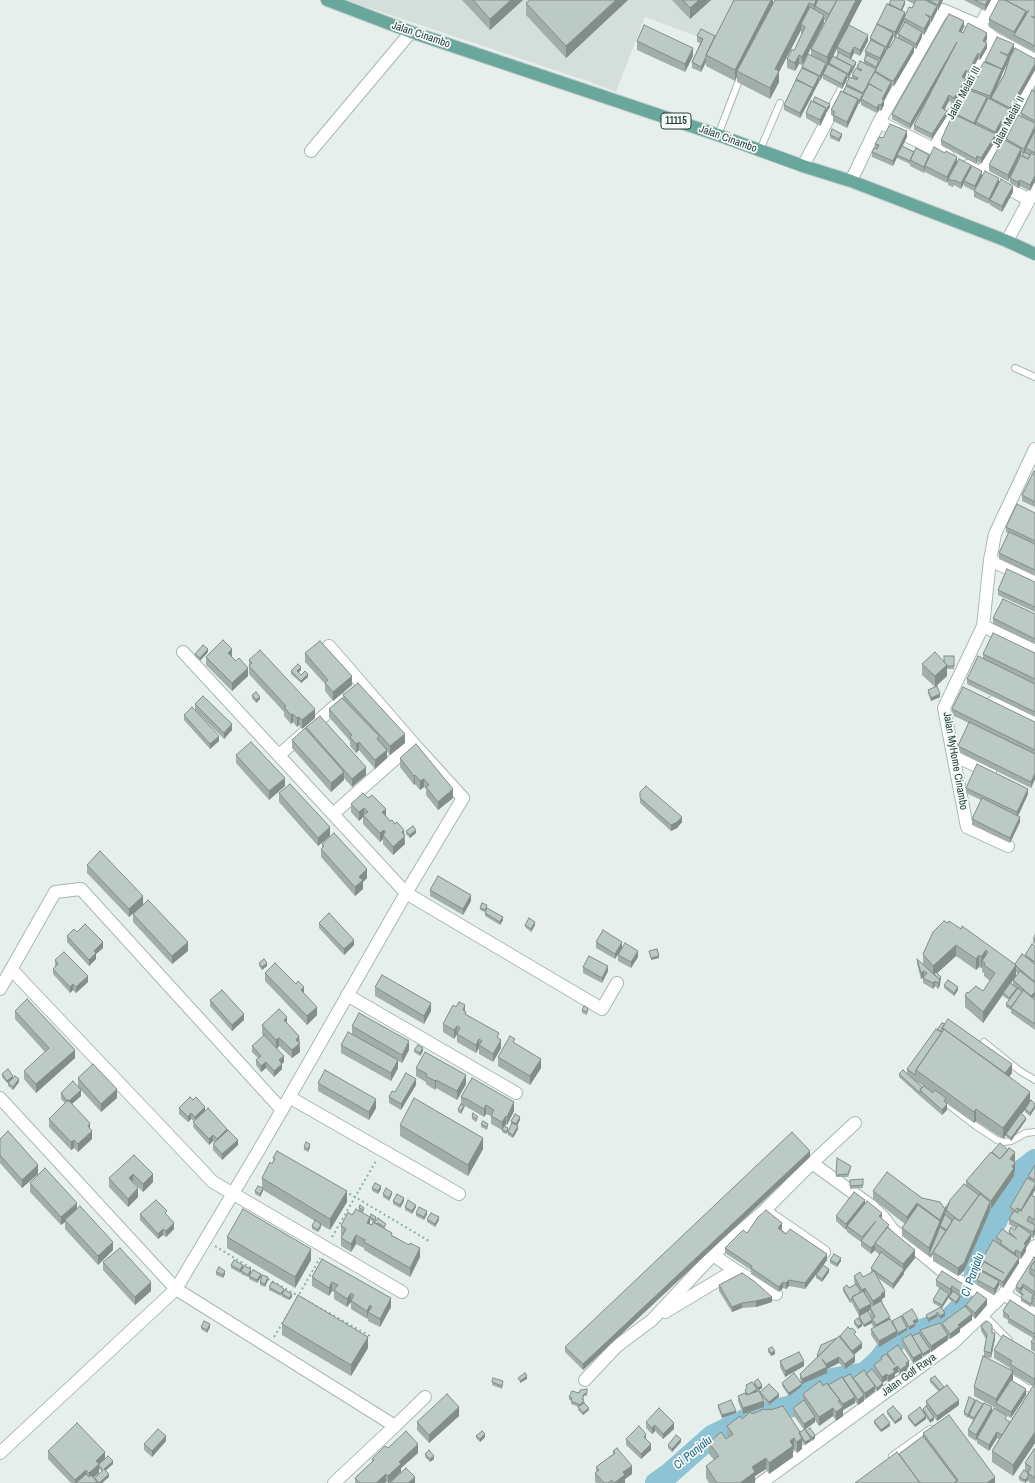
<!DOCTYPE html>
<html>
<head>
<meta charset="utf-8">
<style>
	body { margin:0 }
	canvas { display:block; background:#e6efec }
</style>
</head>
<body>
<canvas width="1035" height="1483"></canvas>
<script>
const ctx = document.querySelector('canvas').getContext('2d');
ctx.lineJoin = 'round';
function fill(path, color) {
  ctx.fillStyle = color;
  ctx.fill(path, 'evenodd');
}
function shape(rows) {
  const path = new Path2D();
  for (const r of rows) {
    path.moveTo(r[0], r[1]);
    for (let i = 2; i < r.length; i += 2) path.lineTo(r[i], r[i + 1]);
  }
  return path;
}
function stroke(path, color, width, dash) {
  ctx.strokeStyle = color;
  ctx.lineWidth = width;
  ctx.lineCap = dash ? 'butt' : 'round';
  ctx.setLineDash(dash || []);
  ctx.stroke(path);
}
function drawText(font, color, halo, rows, align = 'center') {
  ctx.font = font + ' "Archivo Narrow",sans-serif';
  ctx.lineWidth = 3.5;
  ctx.setLineDash([]);
  ctx.textBaseline = 'middle';
  ctx.strokeStyle = halo;
  ctx.fillStyle = color;
  for (const [text, x, y, turn = 0] of rows) {
    ctx.save();
    ctx.translate(x, y);
    ctx.rotate((+turn || 0) * Math.PI / 180);
    ctx.textAlign = isNaN(turn) ? turn : align;
    if (halo) ctx.strokeText(text, 0, 0);
    ctx.fillText(text, 0, 0);
    ctx.restore();
  }
}
fill(shape([
	[346,0,738,0,715,43,645,17,616,92,590,82]
]), '#d4dfdb');
stroke(shape([
	[656,1483,669,1474,712,1436,755,1415,792,1406,809,1388,826,1380,865,1373,880,1359,885,1352,898,1339,948,1320,961,1307,973,1282,982,1250,1012,1189,1022,1170,1035,1160]
]), '#8dc3d5', 22);
const service = shape([
	[718,135,741,75],
	[760,150,780,103],
	[1015,368,1035,377],
	[984,1042,1020,1071,1035,1080],
	[941,1099,976,1126,997,1140,1004,1142,1011,1141,1026,1133,1035,1132],
	[983,1314,1009,1340],
	[1006,1374,1027,1388,1032,1389,1035,1387],
	[892,1456,930,1429]
]);
const minor = shape([
	[980,26,994,0],
	[879,122,948,156],
	[934,149,994,38],
	[311,151,411,32],
	[803,166,850,78],
	[968,166,1029,200],
	[982,172,1035,72],
	[851,181,879,122,943,10,980,26,994,38,1035,60],
	[1007,241,1035,189],
	[990,560,1035,581],
	[983,626,1035,651],
	[183,652,406,893,602,1009,617,983],
	[993,702,1035,721],
	[279,755,342,700],
	[953,755,990,772],
	[333,814,413,743],
	[1008,846,967,827,944,708,983,626,990,560,995,534,1035,449],
	[11,969,213,1182,402,1292],
	[0,989,55,892,81,889,282,1110],
	[347,995,516,1093],
	[289,1097,459,1194],
	[0,1098,176,1289,395,1426,334,1483],
	[812,1163,855,1123],
	[769,1214,824,1252],
	[713,1255,735,1270],
	[1004,1294,1035,1315],
	[665,1312,735,1270,776,1294],
	[585,1380,617,1346,652,1320,713,1255,764,1211,812,1163,870,1205,884,1218,892,1229,940,1269,995,1303],
	[395,1426,425,1397],
	[0,1453,176,1289,263,1143,406,893,463,798,413,743,329,646]
]);
const tertiary = shape([
	[761,1483,953,1343,1004,1294,1035,1246]
]);
const primary = shape([
	[327,0,411,32,718,135,803,166,851,181,1007,241,1035,254]
]);
stroke(service, '#a8b8b4', 8);
stroke(minor, '#a8b8b4', 14);
stroke(tertiary, '#a8b8b4', 14);
stroke(primary, '#c1cac9', 14);
stroke(shape([
	[345,1191,429,1241],
	[332,1237,376,1161],
	[215,1246,254,1270],
	[259,1274,372,1337],
	[297,1298,320,1258],
	[274,1337,289,1312]
]), '#85b4aa', 2, [2, 3]);
stroke(service, '#fff', 6);
stroke(minor, '#fff', 12);
stroke(tertiary, '#fff', 12);
stroke(primary, '#69a69c', 12);
fill(shape([
	[462,0,523,0,490,30],
	[530,0,628,0,566,58,526,15,526,3],
	[672,0,711,0,690,19],
	[773,0,773,4,775,0,862,0,842,37,868,41,860,56,854,53,851,59,856,64,852,72,852,71,848,79,847,79,842,89,823,79,823,75,820,81,819,81,819,82,813,93,800,118,784,110,784,105,796,80,802,68,802,67,811,55,811,49,826,21,824,20,824,23,802,65,799,64,795,71,787,68,787,59,794,51,802,34,801,33,801,30,779,72,779,82,770,99,737,82,737,76,735,81,706,66,706,62,701,72,692,68,692,62,700,43,697,42,697,36,715,36],
	[837,48,837,53,838,53,836,58,829,63,829,65,828,64],
	[906,0,943,0,924,35,922,34,922,37,916,49,914,48,914,52,894,86,891,86,891,87,884,101,884,105,881,111,879,110,877,113,861,105,861,100,859,104,858,104,847,128,833,121,833,116,831,115,831,110,843,92,846,86,846,84,852,77,852,75,857,69,857,67,864,63,864,60,865,56,865,51,870,42,870,38,877,24,889,4,905,4,902,11,905,15,912,8,914,4],
	[904,21,904,24,898,34,898,38,896,37],
	[893,37,895,38,889,48,889,47,893,38],
	[964,0,991,0,985,11],
	[1035,0,1035,52,1014,41,1014,40,1014,41,989,27,989,19],
	[964,27,961,32,987,39,986,42,987,48,980,60,978,59,968,77,966,76,965,78,966,84,954,104,949,101,945,109,947,116,932,139,914,130,914,125,923,106,910,129,892,119,892,114],
	[637,41,693,56,685,72,637,50],
	[1014,50,1035,59,1035,70,1010,114,1010,118,1004,128,1001,127,996,136,996,140,981,164,977,162,976,164,941,145,941,140,954,114,954,113,963,101,969,91,969,88,976,75,985,62,985,61],
	[1008,62,1004,75,994,93,1002,75],
	[1035,86,1035,181,1030,191,1020,186,1018,188,1010,183,1010,178,1023,154,1021,153,1021,154,1008,181,989,171,989,165,1006,141,1006,139,1021,116,1021,113,1034,91,1034,88],
	[830,107,826,113,826,114,820,126,806,118,806,113],
	[830,135,842,136,839,142,830,138],
	[907,137,902,146,929,158,957,162,982,176,999,182,1013,192,1002,212,990,205,990,201,989,204,974,197,974,191,964,186,964,183,961,189,954,185,953,187,948,185,948,180,947,183,925,172,925,169,924,173,910,166,910,164,897,158,897,156,893,166,872,157,872,152,875,148,875,144,883,138],
	[1035,472,1035,507,1022,501,1022,495],
	[1035,513,1035,576,999,559,999,553,1008,533,1006,532,1006,527],
	[1035,582,1035,612,998,595,998,590],
	[1035,614,1035,644,993,624,993,618],
	[208,652,200,661,195,656,195,654],
	[305,653,352,685,333,701,325,691,325,684,305,662],
	[1035,653,1035,717,967,684,967,679,983,658,983,654],
	[954,656,954,669,947,669,947,676,935,687,940,697,931,701,928,693,928,690,935,687,922,675,922,664,944,662],
	[206,657,232,657,248,676,232,691,206,665],
	[249,660,315,718,302,729,299,725,297,727,293,722,291,724,284,716,284,712,249,674],
	[301,670,298,673,301,675,308,677,301,683,291,674,291,671],
	[252,695,260,699,256,703,252,698],
	[343,695,405,743,390,755,387,751,387,758,375,769,359,750,356,753,350,746,350,741,329,717,329,709,343,699],
	[195,704,232,730,224,739,195,710],
	[952,709,1035,722,1035,779,1031,788,958,752,958,746,969,723,952,715],
	[184,715,219,741,210,749,184,720],
	[306,727,366,775,352,787,344,778,344,780,331,792,292,748,292,740,306,730],
	[236,755,285,786,269,800,236,763],
	[400,758,453,798,438,810,426,795,426,789,424,787,420,790,415,784,414,785,400,767],
	[966,788,1028,794,1018,816,1020,822,1010,843,972,825,972,819,981,800,966,793],
	[640,792,682,822,677,828,671,831,640,803],
	[279,793,330,836,318,846,279,802],
	[351,804,386,816,404,836,405,844,393,855,383,844,383,839,380,842,363,824,363,817,359,821,351,812],
	[406,831,416,833,410,838,406,834],
	[322,844,367,878,363,882,363,889,355,896,321,857,321,849,322,848],
	[87,865,143,904,188,951,172,964,133,922,133,914,138,909,129,917,87,873],
	[430,890,471,901,463,915,430,896],
	[480,908,487,908,485,912,480,910],
	[485,913,503,920,500,925,485,916],
	[944,921,1015,964,1025,956,1025,955,1035,946,1035,1030,1011,1013,1011,1010,1006,1007,1006,1004,1009,1000,1003,996,1003,994,983,1023,965,1007,965,996,968,993,983,991,990,981,984,976,984,973,982,972,982,967,981,968,979,967,976,970,956,956,937,973,941,979,940,980,940,985,938,989,935,986,933,989,923,983,923,978,921,979,917,964,917,959,923,964,923,954],
	[1016,972,1018,974,1013,980,1013,985,1011,983,1016,976],
	[319,923,354,945,344,955,319,928],
	[525,925,535,925,531,932,525,927],
	[77,932,103,948,96,954,96,959,89,966,67,942,67,936],
	[1035,933,1035,944,1033,943,1033,938],
	[596,942,622,948,638,957,631,968,618,961,618,955,622,949,615,959,596,948],
	[55,960,88,982,76,993,73,990,70,993,53,974,53,969,55,967],
	[259,963,267,966,262,970,259,966],
	[583,967,608,971,602,983,583,973],
	[265,973,304,994,317,1015,307,1025,265,981],
	[944,985,958,990,954,996,944,988],
	[375,987,431,1011,424,1024,375,996],
	[210,1000,244,1020,232,1031,210,1006],
	[582,1010,588,1010,587,1015,582,1013],
	[15,1011,75,1058,36,1093,24,1079,24,1071,45,1052,15,1019],
	[465,1012,466,1015,499,1038,501,1048,493,1062,479,1054,479,1048,476,1053,457,1042,457,1035,454,1039,443,1032,443,1024],
	[287,1023,299,1036,300,1052,292,1058,279,1046,277,1049,284,1062,282,1064,282,1069,274,1077,266,1068,261,1072,256,1065,256,1060,258,1058,252,1052,252,1046,264,1036,262,1034,262,1025],
	[942,1023,1012,1073,1009,1076,1030,1102,1035,1104,1035,1108,1030,1116,1025,1112,1025,1110,1021,1114,1026,1120,1011,1141,1006,1136,1006,1135,1003,1139,976,1121,974,1123,946,1103,947,1110,942,1115,920,1096,899,1077,899,1074,907,1074,907,1069,937,1030],
	[916,1081,923,1086,922,1087],
	[352,1026,409,1050,402,1063,398,1061,398,1068,391,1081,341,1053,341,1045,352,1033],
	[515,1044,541,1068,530,1085,498,1066,498,1057],
	[414,1050,423,1051,420,1056,414,1052],
	[416,1068,466,1084,457,1100,436,1088,435,1090,426,1084,426,1082,416,1076],
	[2,1074,13,1078,19,1082,13,1090,8,1086,8,1083,11,1080,7,1083,2,1077],
	[78,1078,117,1098,101,1112,80,1089,81,1096,72,1104,90,1129,92,1139,78,1152,74,1148,71,1150,49,1127,49,1119,65,1103,61,1099,61,1093,78,1086],
	[472,1078,514,1111,507,1125,506,1124,505,1126,508,1130,512,1124,511,1124,511,1121,520,1120,517,1126,518,1129,513,1138,508,1135,508,1133,506,1134,502,1132,502,1130,491,1124,491,1116,486,1114,484,1117,465,1106,465,1108,464,1107,461,1114,458,1112,458,1109,461,1104,461,1097],
	[318,1083,376,1108,369,1120,318,1091],
	[416,1085,401,1110,389,1103,389,1097,395,1092],
	[193,1100,205,1110,227,1131,238,1145,222,1160,213,1150,213,1144,215,1143,213,1141,209,1145,193,1127,194,1121,191,1119,188,1122,179,1114,179,1108],
	[472,1116,478,1119,476,1122,472,1119],
	[481,1124,488,1127,487,1130,481,1127],
	[400,1125,483,1149,468,1176,400,1136],
	[0,1139,38,1174,22,1188,0,1163],
	[304,1147,310,1147,308,1152,304,1150],
	[992,1152,1015,1161,1014,1162,1015,1171,1014,1173,1014,1176,991,1209,990,1209,990,1211,964,1271,958,1276,933,1261,933,1255,931,1258,902,1236,902,1228,905,1224,873,1199,873,1191,922,1198,945,1208,966,1185,966,1181],
	[134,1155,153,1182,143,1192,133,1182,138,1197,128,1207,109,1187,109,1178],
	[810,1157,583,1370,565,1352,565,1347],
	[273,1158,347,1202,330,1230,321,1225,321,1227,318,1232,312,1229,312,1226,315,1221,263,1190,260,1197,255,1194,255,1191,262,1188,262,1178,272,1164,273,1162],
	[837,1158,851,1169,848,1177,836,1177],
	[1035,1165,1035,1190,1032,1195,1035,1197,1035,1234,1033,1238,1031,1237,1031,1239,1026,1247,1026,1251,1021,1259,1016,1256,1019,1263,1003,1288,999,1285,994,1295,977,1285,977,1280,980,1273,980,1269,982,1264,982,1260,1000,1245,996,1242,996,1237,1009,1233,1009,1232,1015,1230,1016,1229,1009,1224,1009,1219,1012,1214,1010,1213,1010,1207,1028,1178,1028,1176],
	[863,1179,863,1188,850,1189,850,1180],
	[30,1183,113,1250,98,1265,65,1229,65,1222,61,1225,30,1192],
	[372,1188,381,1189,378,1194,372,1191],
	[383,1194,392,1194,389,1201,383,1197],
	[393,1201,404,1201,400,1208,393,1204],
	[865,1203,881,1218,915,1258,904,1272,904,1274,893,1289,878,1278,885,1297,882,1299,882,1301,890,1320,892,1322,892,1321,907,1330,898,1336,897,1333,897,1336,879,1347,871,1335,871,1329,874,1328,872,1325,872,1323,864,1327,862,1324,862,1326,858,1329,854,1324,854,1321,859,1319,859,1316,863,1314,859,1316,852,1303,852,1302,850,1303,843,1291,843,1288,849,1288,855,1284,854,1281,854,1276,863,1277,871,1273,871,1268,880,1255,875,1251,875,1250,871,1254,861,1246,861,1242,847,1232,847,1229,846,1230,836,1221,836,1216],
	[865,1293,872,1306,871,1307],
	[870,1310,870,1313,872,1319,868,1312],
	[405,1207,416,1207,412,1214,405,1210],
	[359,1208,364,1210,363,1213,359,1211],
	[416,1213,427,1214,424,1220,416,1216],
	[140,1214,174,1229,166,1237,163,1235,158,1239,140,1220],
	[352,1215,370,1217,376,1220,386,1227,384,1228,392,1236,420,1257,410,1277,364,1250,364,1248,356,1244,351,1252,341,1246,341,1238,342,1236,341,1235,341,1226],
	[370,1220,375,1223,372,1225,370,1224],
	[427,1219,439,1220,435,1227,427,1222],
	[782,1229,781,1230,827,1260,805,1289,789,1286,786,1289,783,1288,779,1292,751,1274,751,1270,725,1253,725,1248,747,1233],
	[227,1237,311,1260,295,1288,227,1248],
	[1035,1258,1035,1307,1032,1305,1031,1307,1021,1301,1021,1298,1022,1296,1016,1291,1016,1286],
	[322,1259,391,1307,380,1327,368,1321,368,1316,367,1319,351,1309,351,1302,347,1307,334,1299,334,1292,332,1291,329,1296,312,1286,312,1277],
	[830,1260,841,1261,837,1267,830,1263],
	[103,1262,151,1291,135,1305,103,1270],
	[231,1265,243,1268,251,1272,248,1277,241,1274,241,1271,242,1268,240,1273,231,1268],
	[216,1272,225,1274,223,1278,216,1275],
	[829,1272,822,1282,816,1278,816,1275],
	[249,1276,261,1277,257,1283,249,1279],
	[268,1280,265,1287,260,1285,260,1282],
	[936,1280,966,1292,961,1298,960,1297,960,1299,956,1305,949,1299,949,1297,942,1308,941,1308,945,1316,940,1319,937,1316,937,1317,928,1322,926,1318,926,1315,940,1307,933,1303,933,1300,948,1293,936,1286],
	[719,1285,772,1302,756,1307,742,1308,732,1312,719,1291],
	[269,1287,284,1291,292,1297,289,1300,282,1297,282,1294,281,1296,269,1290],
	[966,1305,987,1305,975,1319,972,1316,972,1320,960,1329,960,1332,950,1339,948,1337,948,1340,931,1352,930,1350,930,1352,923,1356,922,1356,922,1358,913,1363,902,1345,902,1339,920,1335,920,1330,942,1326,942,1323,966,1307],
	[1003,1311,1035,1316,1035,1344,1033,1338,1008,1323,1008,1320,1003,1317],
	[902,1315,918,1322,915,1323,915,1326,909,1330,902,1318],
	[282,1324,368,1348,351,1376,282,1335],
	[981,1326,992,1333,995,1339,991,1358,985,1357,1010,1370,1010,1368,994,1358,994,1350,1035,1354,1035,1443,1013,1476,992,1462,992,1451,999,1439,997,1438,989,1451,977,1443,977,1439,976,1441,968,1436,968,1430,973,1420,969,1418,969,1416,968,1418,964,1415,964,1412,975,1402,992,1410,1010,1422,1033,1386,1013,1374,1013,1380,1012,1381,1026,1395,1011,1418,996,1409,996,1407,996,1408,974,1396,974,1387,984,1356,984,1351,986,1339,981,1331],
	[201,1327,210,1327,207,1333,201,1329],
	[840,1336,856,1336,862,1348,854,1355,855,1362,845,1369,839,1363,827,1369,827,1373,802,1384,800,1379,800,1374,817,1357,817,1356,840,1337],
	[1031,1342,1035,1344,1035,1352,1031,1350],
	[768,1349,775,1354,771,1356,768,1352],
	[887,1353,909,1367,907,1368,907,1371,900,1376,898,1372,895,1374,895,1377,888,1382,887,1380,883,1382,883,1386,877,1391,875,1389,875,1391,864,1399,864,1401,858,1405,855,1401,855,1403,843,1410,843,1416,836,1421,833,1416,819,1426,815,1420,815,1422,805,1430,806,1432,806,1431,815,1438,812,1441,811,1440,811,1441,805,1445,802,1442,802,1449,797,1453,794,1449,793,1450,793,1457,769,1474,766,1469,755,1476,755,1483,709,1483,706,1478,706,1466,714,1460,709,1454,709,1443,726,1439,728,1438,727,1437,727,1426,752,1414,765,1410,770,1410,800,1432,804,1430,793,1414,793,1408,803,1401,803,1394,823,1386,828,1385,843,1379,843,1378,853,1379,853,1378,874,1371,874,1365,881,1360,881,1357,887,1355],
	[780,1361,804,1366,785,1377,780,1367],
	[930,1379,959,1405,937,1421,934,1417,934,1420,930,1423,926,1417,926,1419,915,1427,908,1419,908,1416,923,1411,923,1409,926,1406,926,1401,939,1392,930,1382],
	[492,1382,503,1384,502,1389,492,1385],
	[754,1382,762,1388,758,1391,757,1390,757,1392,760,1394,760,1392,779,1397,769,1405,761,1396,764,1407,743,1414,738,1401,738,1396,745,1393,745,1390,746,1388,746,1385,754,1384],
	[782,1383,802,1386,789,1396,782,1386],
	[587,1389,587,1396,584,1396,583,1400,589,1410,583,1415,578,1410,579,1407,571,1404,571,1400,569,1400,569,1397],
	[718,1405,736,1413,722,1418,718,1408],
	[887,1411,902,1419,895,1424,887,1414],
	[459,1416,429,1443,417,1430,417,1422],
	[874,1421,890,1426,881,1432,874,1424],
	[646,1422,674,1429,663,1439,655,1431,652,1434,646,1428],
	[923,1433,995,1483,855,1483,899,1454,923,1436],
	[476,1436,485,1437,480,1442,476,1438],
	[626,1439,646,1440,651,1450,641,1459,626,1445],
	[166,1441,152,1457,144,1450,144,1444],
	[681,1442,672,1452,668,1448,668,1445],
	[388,1448,418,1453,401,1468,401,1472,389,1483,386,1482,385,1483,355,1483,355,1478,372,1462,372,1459],
	[1035,1450,1035,1483,1030,1483,1028,1481,1028,1480,1025,1483,1019,1480,1019,1477,1025,1470,1025,1463],
	[48,1451,105,1458,113,1464,106,1470,109,1477,102,1483,71,1483,48,1459],
	[99,1469,102,1471,95,1478,95,1480,93,1478,99,1473],
	[613,1451,632,1474,625,1479,625,1483,597,1483,595,1482,595,1473,596,1472,596,1467,613,1454],
	[425,1454,434,1459,430,1462,425,1457]
]), '#a1aea9');
fill(shape([
	[511,0,523,0,490,30,490,19],
	[616,0,628,0,566,58,566,46],
	[699,0,711,0,690,19,690,8],
	[771,0,773,0,773,8,737,71,737,76,735,81,735,70],
	[816,0,822,0,815,6,815,13,814,16,814,5],
	[856,0,862,0,827,68,827,57],
	[940,0,943,0,938,11,938,5],
	[988,0,991,0,985,11,985,5],
	[905,1,905,4,900,14,900,11],
	[809,3,809,14,801,24,801,30,779,72,779,82,770,99,770,88,775,69],
	[937,6,937,11,931,23,931,17],
	[1026,11,1026,19,1014,35,1014,41,1014,32],
	[905,12,905,18,904,18,904,21,895,38,895,32],
	[824,15,824,23,802,65,802,57],
	[930,18,930,24,924,35,924,29],
	[964,21,964,27,959,37,959,31],
	[922,32,922,37,916,49,916,44],
	[893,33,893,38,886,52,886,47],
	[987,33,987,39,983,47,983,41],
	[868,35,868,41,860,56,860,50],
	[957,42,957,47,910,129,910,124],
	[987,43,987,48,980,60,980,55],
	[1014,44,1014,50,1008,61,1008,55],
	[914,46,914,52,894,86,894,80],
	[854,47,854,53,850,60,850,54],
	[885,47,885,53,880,64,880,58],
	[693,48,693,56,685,72,685,64],
	[978,53,978,59,968,77,968,72],
	[799,55,799,64,795,71,795,63],
	[1008,56,1008,62,1002,74,1002,69],
	[706,57,706,62,701,72,701,67],
	[856,62,856,64,852,72,852,69],
	[826,63,826,69,823,74,823,75,820,81,820,76],
	[1035,64,1035,70,1010,114,1010,108],
	[852,66,852,72,848,79,848,74],
	[1002,69,1002,75,990,102,990,96],
	[966,70,966,76,962,82,962,77],
	[847,74,847,80,842,89,842,84],
	[819,76,819,82,813,93,813,88],
	[966,79,966,84,954,104,954,98],
	[891,82,891,87,884,101,884,105,881,111,881,105,882,99],
	[813,88,813,94,800,118,800,113],
	[863,94,863,97,859,104,859,101],
	[949,95,949,101,942,113,942,108],
	[987,97,987,103,976,122,976,126,974,128,974,123],
	[858,99,858,105,847,128,847,122],
	[830,104,830,107,826,113,826,110],
	[879,104,879,110,877,113,877,108],
	[826,108,826,114,820,126,820,120],
	[1009,109,1010,118,1004,128,1004,123],
	[947,111,947,116,932,139,932,134],
	[1001,121,1001,127,996,136,996,140,981,164,981,158,995,136,995,132],
	[1035,126,1035,132,1026,148,1026,150,1024,154,1024,149],
	[907,131,907,137,893,166,893,161],
	[842,134,842,136,839,142,839,139],
	[1021,149,1021,154,1008,181,1008,175],
	[929,155,929,160,925,166,925,169,924,173,924,167],
	[977,156,977,162,976,164,976,159],
	[957,157,957,163,947,183,947,177],
	[971,165,971,170,964,181,964,183,961,189,961,183],
	[982,171,982,176,975,192,975,186],
	[1035,176,1035,181,1030,191,1030,185],
	[999,178,999,184,990,200,989,204,989,199],
	[1020,180,1020,186,1018,188,1018,182],
	[1013,186,1013,192,1002,212,1002,206],
	[208,649,208,652,200,661,200,658],
	[232,649,232,658,228,653],
	[947,665,947,676,935,687,935,676],
	[301,667,301,670,297,674,297,671],
	[248,668,248,676,232,691,232,683],
	[308,674,308,677,301,683,301,681],
	[352,676,352,685,333,701,333,692],
	[940,694,940,697,931,701,931,698],
	[260,697,260,699,256,703,256,700],
	[315,709,315,718,302,729,302,720],
	[293,714,293,722,291,724,291,715],
	[299,717,299,725,297,727,297,718],
	[232,724,232,730,224,739,224,733],
	[405,734,405,743,390,755,390,746],
	[219,736,219,741,210,749,210,744],
	[359,742,359,750,356,753,356,744],
	[387,750,387,758,375,769,375,760],
	[366,767,366,775,352,787,352,779],
	[344,772,344,780,331,792,331,783],
	[1035,773,1035,779,1031,788,1031,782],
	[415,775,415,784,414,785,414,776],
	[285,778,285,786,269,800,269,791],
	[424,779,424,787,420,790,420,781],
	[453,789,453,798,438,810,438,802],
	[1028,789,1028,794,1017,818,1017,812],
	[364,808,364,817,363,815,363,817,359,821,359,812],
	[386,809,386,817,382,812],
	[682,817,682,822,677,828,671,831,671,825],
	[1020,817,1020,822,1010,843,1010,838],
	[330,827,330,836,318,846,318,838],
	[384,830,384,837,383,835,383,839,380,842,380,833],
	[404,830,405,844,393,855,393,847,402,832],
	[416,830,416,833,410,838,410,835],
	[367,869,367,878,363,882,363,889,355,896,355,887,359,877],
	[471,895,471,901,463,915,463,909],
	[143,896,143,905,129,917,129,909],
	[503,917,503,920,500,925,500,922],
	[535,922,535,925,531,932,531,929],
	[354,940,354,945,344,955,344,949],
	[103,942,103,948,96,954,96,959,89,966,89,960,94,951],
	[188,942,188,951,172,964,172,956],
	[622,942,622,948,615,959,615,954],
	[956,945,956,956,934,976,933,976,933,966],
	[986,950,986,961,982,961,982,967,981,968,981,957],
	[638,951,638,957,631,968,631,962],
	[979,955,979,967,976,970,976,959],
	[659,956,659,958,651,960,651,958],
	[267,963,267,966,262,970,262,967],
	[1016,965,1016,976,983,1023,983,1012],
	[608,966,608,971,602,983,602,978],
	[924,971,924,976,921,979,921,973],
	[88,976,88,982,76,993,76,987],
	[941,977,940,985,938,989,938,980],
	[935,981,935,986,933,989,933,983],
	[73,984,73,990,70,993,70,987],
	[304,987,304,996,301,990],
	[958,987,958,990,954,996,954,993],
	[1035,992,1035,997,1033,997,1033,999,1031,1002,1031,996],
	[431,1003,431,1011,424,1024,424,1016],
	[465,1005,465,1013,463,1010],
	[317,1007,317,1015,307,1025,307,1016],
	[244,1014,244,1020,232,1031,232,1025],
	[287,1017,287,1025,284,1020],
	[457,1026,457,1034,454,1039,454,1030],
	[299,1036,300,1052,292,1058,292,1050,296,1040],
	[279,1038,279,1046,276,1049,276,1040],
	[479,1039,479,1048,476,1053,476,1045],
	[501,1040,501,1048,493,1062,493,1054],
	[409,1041,409,1050,402,1063,402,1055],
	[423,1048,423,1051,420,1056,420,1053],
	[75,1050,75,1058,36,1093,36,1084],
	[284,1056,284,1062,279,1066,279,1060],
	[541,1059,541,1068,530,1085,530,1076],
	[398,1060,398,1068,391,1081,391,1073],
	[266,1062,266,1068,261,1072,261,1066],
	[282,1064,282,1069,274,1077,274,1071],
	[1012,1064,1012,1073,1005,1082,1005,1074],
	[466,1075,466,1084,457,1100,457,1091],
	[13,1076,13,1078,7,1083,7,1081],
	[19,1079,19,1082,13,1090,13,1087],
	[416,1079,416,1085,401,1110,401,1104],
	[436,1080,436,1088,435,1090,435,1081],
	[117,1089,117,1098,101,1112,101,1104],
	[81,1090,81,1096,68,1107,68,1102],
	[1030,1092,1030,1103,1006,1134,1006,1135,1003,1139,1003,1128],
	[376,1099,376,1108,369,1120,369,1112],
	[514,1102,514,1111,507,1125,507,1117],
	[947,1104,947,1110,942,1115,942,1110],
	[486,1105,486,1114,484,1117,484,1109],
	[464,1106,464,1108,461,1114,461,1111],
	[1035,1106,1035,1108,1030,1116,1030,1113],
	[205,1107,205,1113,195,1123,195,1117],
	[976,1109,976,1121,974,1123,974,1112],
	[191,1113,191,1119,188,1122,188,1117],
	[506,1116,506,1124,502,1131,502,1122],
	[520,1117,520,1120,516,1127,516,1124],
	[1026,1118,1026,1120,1011,1141,1011,1138],
	[90,1123,90,1132,88,1126],
	[518,1126,518,1129,513,1138,513,1135],
	[227,1129,227,1135,217,1145,217,1139],
	[92,1131,92,1139,78,1152,78,1144],
	[213,1135,213,1141,209,1145,209,1139],
	[483,1138,483,1149,468,1176,468,1165],
	[74,1140,74,1148,71,1150,71,1142],
	[238,1140,238,1145,222,1160,222,1154],
	[310,1144,310,1147,308,1152,308,1149],
	[810,1151,810,1157,583,1370,583,1364],
	[1015,1152,1015,1161,1010,1167,1010,1159],
	[1015,1162,1015,1171,1014,1173,1014,1176,991,1209,991,1201,1012,1167],
	[38,1165,38,1174,22,1188,22,1180],
	[133,1174,133,1182,129,1178],
	[153,1174,153,1182,143,1192,143,1184],
	[1035,1185,1035,1190,1021,1216,1021,1210],
	[381,1186,381,1189,378,1194,378,1191],
	[138,1188,138,1197,128,1207,128,1199],
	[263,1188,263,1191,260,1197,260,1194],
	[347,1191,347,1202,330,1230,330,1219],
	[392,1192,392,1194,389,1201,389,1198],
	[404,1198,404,1201,400,1208,400,1205],
	[865,1200,865,1206,847,1226,847,1229,846,1230,846,1224],
	[990,1202,990,1211,964,1271,958,1276,958,1268],
	[77,1203,77,1212,65,1220,65,1222,61,1225,61,1217],
	[917,1203,917,1212,907,1226,907,1217],
	[416,1205,416,1207,412,1214,412,1211],
	[945,1209,945,1217,940,1226,940,1220],
	[427,1211,427,1214,424,1220,424,1217],
	[882,1213,882,1218,879,1216],
	[370,1217,370,1226,367,1223],
	[439,1217,439,1220,435,1227,435,1224],
	[940,1221,940,1230,929,1254,929,1256,929,1248],
	[174,1223,174,1229,166,1237,166,1231],
	[782,1223,782,1229,778,1234,778,1228],
	[321,1224,321,1227,318,1232,318,1230],
	[1035,1228,1035,1234,1033,1238,1033,1232],
	[163,1229,163,1235,158,1239,158,1234],
	[1031,1234,1031,1239,1026,1247,1026,1251,1021,1259,1021,1253,1024,1244],
	[356,1235,356,1244,351,1252,351,1244],
	[113,1242,113,1250,98,1265,98,1256],
	[875,1244,875,1250,871,1254,871,1248],
	[420,1248,420,1257,410,1277,410,1268],
	[311,1249,311,1260,295,1288,295,1277],
	[915,1250,915,1258,904,1272,904,1274,893,1289,893,1284,903,1269,903,1264],
	[1016,1250,1016,1256,1014,1259,1014,1253],
	[827,1254,827,1260,805,1289,805,1283],
	[841,1258,841,1261,837,1267,837,1264],
	[1019,1258,1019,1263,1003,1288,1003,1282],
	[243,1265,243,1268,240,1273,240,1270],
	[251,1269,251,1272,248,1277,248,1275],
	[829,1269,829,1272,822,1282,822,1279],
	[225,1271,225,1274,223,1278,223,1275],
	[261,1274,261,1277,257,1283,257,1280],
	[268,1277,268,1280,265,1287,265,1284],
	[789,1280,789,1286,786,1289,786,1283],
	[999,1281,999,1286,994,1295,994,1289],
	[151,1282,151,1291,135,1305,135,1297],
	[332,1282,332,1291,329,1296,329,1288],
	[783,1282,783,1288,779,1292,779,1287],
	[1023,1284,1023,1290,1020,1292,1020,1295,1020,1289],
	[952,1286,952,1292,950,1295,950,1289],
	[966,1286,966,1292,961,1298,961,1292],
	[865,1288,865,1293,862,1295,862,1290],
	[885,1291,885,1297,882,1299,882,1301,873,1307,873,1301,881,1294],
	[351,1293,351,1302,347,1307,347,1299],
	[292,1294,292,1297,289,1300,289,1298],
	[949,1294,949,1297,942,1308,942,1305],
	[960,1296,960,1299,956,1305,956,1302],
	[772,1297,772,1302,756,1307,756,1301],
	[391,1298,391,1307,380,1327,380,1319],
	[987,1299,987,1305,975,1319,975,1313],
	[742,1303,742,1308,732,1312,732,1307],
	[871,1304,871,1309,870,1307,870,1310,859,1316,859,1310],
	[370,1305,370,1313,368,1312,368,1316,367,1319,367,1311],
	[945,1313,945,1316,940,1319,940,1316],
	[937,1314,937,1317,928,1322,928,1319],
	[972,1314,972,1320,960,1329,960,1332,950,1339,950,1334,958,1325],
	[890,1317,890,1323,876,1331,876,1325],
	[918,1319,918,1322,913,1324,913,1321],
	[872,1320,872,1323,864,1327,864,1325],
	[210,1324,210,1327,207,1333,207,1330],
	[862,1324,862,1326,858,1329,858,1326],
	[915,1324,915,1326,909,1330,909,1327],
	[907,1328,907,1330,898,1336,898,1333],
	[897,1331,897,1336,879,1347,879,1341],
	[995,1333,995,1339,991,1358,991,1353],
	[948,1335,948,1340,931,1352,931,1346],
	[368,1337,368,1348,351,1376,351,1365],
	[862,1343,862,1348,852,1356,852,1351],
	[930,1349,930,1352,923,1356,923,1354],
	[775,1351,775,1354,771,1356,771,1353],
	[922,1353,922,1358,913,1363,913,1358],
	[855,1356,855,1362,845,1369,845,1364],
	[839,1357,839,1363,827,1369,827,1373,802,1384,802,1379,826,1368,826,1364],
	[804,1361,804,1366,785,1377,785,1371],
	[909,1361,909,1367,907,1368,907,1371,900,1376,900,1370,906,1363],
	[898,1366,898,1372,895,1374,895,1377,888,1382,888,1376,893,1369],
	[1013,1371,1013,1380,998,1404,996,1403,996,1408,996,1399],
	[887,1374,887,1380,882,1383,882,1377],
	[527,1376,527,1379,520,1383,520,1381],
	[1035,1377,1035,1385,1034,1387,1034,1379],
	[883,1383,883,1386,877,1391,877,1388],
	[802,1384,802,1386,789,1396,789,1393],
	[762,1385,762,1388,758,1391,758,1388],
	[875,1386,875,1391,865,1399,865,1393],
	[757,1389,757,1392,748,1395],
	[1026,1389,1026,1395,1011,1418,1011,1412],
	[779,1394,779,1397,769,1405,769,1402],
	[864,1395,864,1401,858,1405,858,1400],
	[855,1397,855,1403,843,1410,843,1416,836,1421,836,1412,843,1407,843,1404],
	[959,1400,959,1405,937,1421,937,1416],
	[975,1400,975,1403,968,1418,968,1415],
	[764,1401,764,1407,743,1414,743,1408],
	[459,1407,459,1416,429,1443,429,1435],
	[992,1407,992,1413,977,1438,976,1441,976,1435],
	[589,1408,589,1410,583,1415,583,1413],
	[833,1408,833,1416,819,1426,819,1417],
	[736,1411,736,1413,722,1418,722,1415],
	[902,1416,902,1419,895,1424,895,1422],
	[926,1416,926,1419,915,1427,915,1425],
	[815,1417,815,1422,804,1430,804,1424],
	[934,1417,934,1420,930,1423,930,1420],
	[674,1423,674,1429,663,1439,663,1434],
	[890,1423,890,1426,881,1432,881,1430],
	[655,1425,655,1431,652,1434,652,1428],
	[800,1432,800,1439,802,1438,802,1449,797,1453,797,1442,799,1433],
	[997,1432,997,1438,989,1451,989,1445],
	[1035,1432,1035,1443,1013,1476,1013,1465],
	[485,1434,485,1437,480,1442,480,1439],
	[646,1434,646,1440,644,1437],
	[815,1435,815,1438,812,1441,812,1438],
	[166,1436,166,1441,152,1457,152,1451],
	[794,1438,794,1449,793,1450,793,1457,769,1474,769,1463,790,1441],
	[681,1439,681,1442,672,1452,672,1449],
	[811,1439,811,1441,805,1445,805,1442],
	[418,1444,418,1453,401,1468,401,1472,389,1483,388,1483,388,1476,399,1462],
	[651,1444,651,1450,641,1459,641,1454],
	[105,1452,105,1461,99,1466,99,1473,89,1482,89,1473,96,1461],
	[434,1456,434,1459,430,1462,430,1459],
	[766,1458,766,1469,755,1476,755,1483,740,1483,752,1467],
	[113,1461,113,1464,104,1472,104,1469],
	[632,1466,632,1474,625,1479,625,1483,614,1483,623,1472],
	[86,1470,86,1478,81,1483,75,1483,75,1480],
	[109,1474,109,1477,102,1483,99,1483],
	[386,1474,386,1482,385,1483,376,1483],
	[415,1477,415,1483,408,1483],
	[995,1477,995,1483,987,1483],
	[1028,1477,1028,1480,1025,1483,1025,1480]
]), '#838d8a');
const building = shape([
	[473,0,511,0,490,19,473,0],
	[530,0,616,0,566,46,526,3,530,0],
	[683,0,699,0,690,8,683,0],
	[734,0,771,0,735,70,706,55,734,0],
	[775,0,816,0,814,5,809,3,775,69,779,71,770,88,737,71,775,0],
	[818,0,837,0,829,14,815,6,818,0],
	[837,0,856,0,827,57,811,49,837,0],
	[891,0,903,0,905,1,901,10,889,4,891,0],
	[916,0,925,0,937,6,931,17,925,14,930,18,924,29,904,18,909,7,912,8,916,0],
	[928,0,940,0,938,5,928,0],
	[975,0,988,0,985,5,975,0],
	[999,0,1005,0,1026,11,1014,32,989,19,999,0],
	[1005,0,1035,0,1035,18,1031,16,1035,18,1035,46,1014,35,1029,10,1026,13,1026,11,1005,0],
	[887,4,905,12,895,32,877,24,887,4],
	[810,7,824,15,802,57,799,55,795,63,787,59,792,49,794,51,805,27,801,24,810,7],
	[949,14,964,21,959,31,963,33,968,23,987,33,983,41,987,43,980,55,978,53,968,72,966,70,962,77,966,79,954,98,949,95,942,108,947,111,932,134,914,125,957,42,910,124,892,114,949,14],
	[905,22,922,32,916,44,898,34,905,22],
	[877,24,893,33,886,47,870,38,877,24],
	[644,25,693,48,685,64,637,41,644,25],
	[849,25,868,35,860,50,854,47,850,54,837,47,849,25],
	[701,29,715,36,706,55,706,57,701,67,692,62,703,39,697,36,701,29],
	[896,37,914,46,894,80,892,81,875,71,888,47,889,48,896,37],
	[997,37,1014,44,1008,55,1000,52,1008,56,1002,69,985,61,997,37],
	[871,40,885,47,880,58,865,51,871,40],
	[1015,48,1035,59,1035,64,1010,108,991,98,1004,75,1010,57,1015,48],
	[839,52,856,62,852,69,852,66,836,58,839,52],
	[808,54,826,63,820,76,802,67,808,54],
	[867,55,879,61,876,67,864,60,867,55],
	[833,56,852,66,848,74,829,63,833,56],
	[860,61,876,69,863,93,846,84,850,77,857,80,858,78,852,75,856,68,861,71,862,70,857,67,860,61],
	[984,62,1002,69,990,96,969,88,976,76,979,77,976,75,984,62],
	[828,64,847,74,842,84,823,74,828,64],
	[802,68,819,76,813,88,796,79,802,68],
	[875,72,891,82,882,99,884,100,881,105,879,104,877,108,861,99,869,84,882,91,868,83,875,72],
	[796,80,813,88,800,113,784,105,796,80],
	[846,86,863,94,859,101,858,99,843,92,846,86],
	[969,90,987,97,974,123,954,113,961,100,963,101,969,90],
	[1032,90,1035,92,1035,121,1021,113,1032,90],
	[841,91,858,99,847,122,833,115,835,112,831,110,841,91],
	[815,97,830,104,826,110,826,108,813,101,815,97],
	[988,98,1009,109,1008,111,1010,112,1004,123,1001,121,995,132,976,122,988,98],
	[811,101,826,108,820,120,806,113,811,101],
	[953,114,996,134,981,158,977,156,976,159,941,140,953,114],
	[1018,115,1035,123,1035,126,1024,149,1006,139,1018,115],
	[890,124,907,131,893,161,872,152,874,148,877,149,879,145,875,144,879,137,883,138,890,124],
	[832,129,842,134,839,139,830,135,832,129],
	[1035,131,1035,153,1026,148,1035,131],
	[1003,139,1021,149,1008,175,989,165,1003,139],
	[902,146,914,152,910,161,897,155,902,146],
	[934,147,945,153,946,151,957,157,947,177,925,166,934,147],
	[916,148,929,155,924,167,910,160,916,148],
	[1024,152,1030,155,1028,159,1022,156,1024,152],
	[1031,153,1035,155,1035,176,1030,185,1020,180,1018,182,1010,178,1021,155,1028,159,1031,153],
	[959,159,971,165,961,183,954,180,953,181,948,179,959,159],
	[972,166,982,171,975,186,964,181,972,166],
	[985,171,999,178,989,199,974,191,985,171],
	[1001,179,1013,186,1002,206,990,200,1001,179],
	[1034,471,1035,472,1035,502,1022,495,1034,471],
	[1017,504,1035,513,1035,541,1006,527,1017,504],
	[1009,532,1035,544,1035,570,999,553,1009,532],
	[1007,569,1035,582,1035,607,998,590,1007,569],
	[1003,599,1035,614,1035,639,993,618,1003,599],
	[993,633,1035,653,1035,679,983,654,993,633],
	[223,640,232,649,228,653,236,661,239,658,248,668,232,683,206,657,223,640],
	[320,641,352,676,333,692,325,683,328,680,305,653,320,641],
	[203,645,208,649,200,658,195,654,203,645],
	[260,650,315,709,302,720,299,717,297,718,293,714,291,715,284,707,286,706,249,666,252,663,249,660,260,650],
	[935,652,947,665,935,676,922,664,935,652],
	[944,656,954,656,954,666,947,666,947,665,944,662,944,656],
	[978,656,1035,684,1035,712,967,679,978,656],
	[298,664,301,667,297,671,301,675,305,671,308,674,301,681,291,671,298,664],
	[358,683,405,734,390,746,343,695,358,683],
	[937,686,940,694,931,698,928,690,937,686],
	[963,687,1035,722,1035,750,952,709,963,687],
	[256,692,260,697,256,700,252,695,256,692],
	[203,696,232,724,224,733,195,704,203,696],
	[342,698,379,736,377,739,387,750,375,760,359,742,356,744,350,737,352,735,329,709,342,698],
	[192,707,219,736,210,744,184,715,192,707],
	[320,716,366,767,352,779,306,727,320,716],
	[969,722,1035,754,1035,773,1031,782,958,746,969,722],
	[305,728,344,772,331,783,292,740,305,728],
	[251,742,285,778,269,791,236,755,251,742],
	[416,744,453,789,438,802,426,787,429,785,424,779,420,781,415,775,414,776,400,758,416,744],
	[977,764,1028,789,1017,812,966,788,977,764],
	[290,784,330,827,318,838,279,793,290,784],
	[646,786,682,817,677,822,671,825,640,798,640,792,646,786],
	[363,793,368,798,372,795,386,809,382,812,390,821,392,820,395,824,397,822,404,830,402,832,405,836,393,847,383,835,386,832,384,830,380,833,363,815,368,812,364,808,359,812,351,804,363,793],
	[982,798,1020,817,1010,838,972,819,982,798],
	[413,826,416,830,410,835,406,831,413,826],
	[334,833,367,869,359,877,363,880,355,887,321,849,324,846,322,844,334,833],
	[100,851,143,896,129,909,87,865,100,851],
	[438,876,471,895,463,909,430,890,438,876],
	[148,900,188,942,172,956,133,914,148,900],
	[482,903,487,905,485,910,480,908,482,903],
	[487,908,503,917,500,922,485,913,487,908],
	[329,913,354,940,344,949,319,923,329,913],
	[529,918,535,922,531,929,525,925,529,918],
	[944,921,948,923,949,921,961,929,962,926,1016,965,983,1012,965,996,967,992,968,993,976,986,983,991,995,973,984,965,985,963,982,961,988,952,986,950,981,957,979,955,976,959,956,945,933,966,923,954,933,932,944,921],
	[85,924,103,942,94,951,96,953,89,960,67,936,74,929,77,932,85,924],
	[603,930,622,942,615,954,596,942,603,930],
	[625,943,638,951,631,962,618,955,625,943],
	[1032,944,1035,946,1035,962,1025,955,1032,944],
	[657,949,659,956,651,958,649,951,657,949],
	[64,952,88,976,76,987,73,984,70,987,53,969,58,964,55,960,64,952],
	[1022,954,1035,964,1035,982,1016,966,1016,965,1015,964,1022,954],
	[589,956,608,966,602,978,583,967,589,956],
	[264,959,267,963,262,967,259,963,264,959],
	[917,959,940,980,938,983,935,981,933,983,923,978,927,973,924,971,921,973,917,959],
	[275,963,296,984,298,981,304,987,301,990,317,1007,307,1016,265,973,275,963],
	[1020,971,1035,983,1035,992,1031,996,1013,980,1020,971],
	[936,972,941,977,939,979,934,974,936,972],
	[382,975,431,1003,424,1016,375,987,382,975],
	[948,980,958,987,954,993,944,985,948,980],
	[1010,983,1017,988,1009,998,1003,993,1010,983],
	[1018,988,1022,992,1011,1007,1006,1004,1018,988],
	[222,990,244,1014,232,1025,210,1000,222,990],
	[1023,990,1035,1000,1035,1024,1011,1008,1023,990],
	[27,999,75,1050,36,1084,24,1071,49,1048,15,1011,27,999],
	[459,1002,465,1005,463,1010,466,1012,465,1014,499,1033,497,1037,501,1040,493,1054,479,1045,482,1041,479,1039,476,1045,457,1034,460,1028,457,1026,454,1030,443,1024,453,1005,456,1007,459,1002],
	[584,1006,588,1008,587,1012,582,1010,584,1006],
	[279,1009,287,1017,284,1020,299,1036,296,1040,300,1043,292,1050,279,1038,276,1040,262,1025,279,1009],
	[359,1013,409,1041,402,1055,352,1026,359,1013],
	[948,1019,1012,1064,1005,1073,944,1029,942,1028,948,1019],
	[942,1023,945,1024,942,1028,942,1032,937,1030,942,1023],
	[936,1029,942,1032,916,1070,915,1075,907,1069,936,1029],
	[944,1029,1030,1092,1003,1128,976,1109,974,1112,916,1070,944,1029],
	[348,1032,398,1060,391,1073,341,1045,348,1032],
	[264,1035,284,1056,279,1060,282,1064,274,1071,266,1062,261,1066,256,1060,261,1056,252,1046,264,1035],
	[510,1036,515,1039,513,1042,541,1059,530,1076,498,1057,510,1036],
	[418,1045,423,1048,420,1053,414,1050,418,1045],
	[425,1052,466,1075,457,1091,436,1080,435,1081,426,1076,427,1074,416,1068,425,1052],
	[93,1064,117,1089,101,1104,78,1078,93,1064],
	[8,1069,13,1076,7,1081,2,1074,8,1069],
	[325,1070,376,1099,369,1112,318,1083,325,1070],
	[903,1070,922,1087,920,1090,920,1093,899,1074,903,1070],
	[406,1073,416,1079,401,1104,389,1097,392,1091,395,1092,406,1073],
	[15,1076,19,1079,13,1087,8,1083,15,1076],
	[472,1078,514,1102,507,1117,506,1116,502,1122,491,1116,494,1110,486,1105,484,1109,465,1098,465,1099,461,1097,472,1078],
	[73,1081,81,1090,69,1101,67,1101,61,1093,73,1081],
	[924,1086,933,1093,935,1090,946,1098,944,1101,947,1104,942,1110,920,1090,924,1086],
	[190,1097,193,1100,196,1097,205,1107,195,1117,191,1113,188,1117,179,1108,190,1097],
	[414,1098,483,1138,468,1165,400,1125,414,1098],
	[68,1100,90,1123,88,1126,92,1131,78,1144,74,1140,71,1142,49,1119,68,1100],
	[1031,1100,1035,1104,1035,1106,1030,1113,1025,1109,1031,1100],
	[461,1104,464,1106,461,1111,458,1109,461,1104],
	[208,1108,227,1129,217,1139,213,1135,209,1139,193,1122,208,1108],
	[473,1113,478,1117,476,1119,472,1116,473,1113],
	[1021,1113,1026,1118,1011,1138,1006,1134,1021,1113],
	[515,1114,520,1117,516,1124,511,1121,515,1114],
	[483,1121,488,1124,487,1127,481,1124,483,1121],
	[512,1123,518,1126,513,1135,508,1132,512,1123],
	[504,1126,508,1128,506,1132,502,1129,504,1126],
	[228,1130,238,1140,222,1154,213,1144,228,1130],
	[8,1131,38,1165,22,1180,0,1155,0,1139,8,1131],
	[792,1132,810,1151,583,1364,565,1347,792,1132],
	[306,1142,310,1144,308,1149,304,1147,306,1142],
	[1000,1143,1008,1150,1000,1159,992,1152,1000,1143],
	[1009,1148,1015,1152,1010,1159,1015,1162,1012,1167,1014,1168,991,1201,966,1181,991,1152,1000,1159,1009,1148],
	[277,1151,347,1191,330,1219,262,1178,270,1162,272,1164,275,1158,273,1158,277,1151],
	[134,1155,153,1174,143,1184,133,1174,129,1178,138,1188,128,1199,109,1178,134,1155],
	[837,1158,851,1166,848,1174,836,1175,837,1158],
	[1035,1165,1035,1180,1028,1176,1035,1165],
	[45,1168,77,1203,61,1217,30,1183,45,1168],
	[887,1172,922,1198,940,1202,945,1209,940,1220,917,1203,907,1217,873,1191,887,1172],
	[1027,1178,1035,1182,1035,1185,1021,1210,1017,1208,1015,1210,1010,1207,1027,1178],
	[863,1179,863,1185,850,1186,850,1180,863,1179],
	[375,1183,381,1186,378,1191,372,1188,375,1183],
	[964,1184,979,1195,960,1221,957,1219,946,1210,950,1200,964,1184],
	[258,1186,263,1188,260,1194,255,1191,258,1186],
	[386,1188,392,1192,389,1198,383,1194,386,1188],
	[854,1192,865,1200,846,1224,836,1216,854,1192],
	[397,1194,404,1198,400,1205,393,1201,397,1194],
	[980,1194,990,1202,964,1263,958,1268,933,1252,954,1218,960,1221,980,1194],
	[1031,1195,1035,1197,1035,1220,1029,1216,1027,1221,1035,1225,1035,1228,1033,1232,1009,1219,1014,1211,1018,1213,1019,1210,1022,1211,1021,1211,1031,1195],
	[156,1200,167,1211,165,1213,174,1223,166,1231,163,1229,158,1234,140,1214,156,1200],
	[408,1200,416,1205,412,1211,405,1207,408,1200],
	[867,1201,882,1213,879,1216,889,1225,875,1243,875,1244,871,1248,861,1241,876,1221,862,1237,847,1226,867,1201],
	[949,1203,946,1210,946,1212,945,1208,949,1203],
	[360,1205,364,1208,363,1210,359,1208,360,1205],
	[918,1205,940,1221,929,1248,902,1228,918,1205],
	[80,1206,113,1242,98,1256,65,1220,80,1206],
	[419,1207,427,1211,424,1217,416,1213,419,1207],
	[243,1209,311,1249,295,1277,227,1237,243,1209],
	[356,1209,370,1217,367,1223,372,1225,373,1222,392,1233,391,1235,409,1245,410,1243,420,1248,410,1268,364,1242,365,1240,356,1235,351,1244,341,1238,346,1229,341,1226,348,1212,352,1215,356,1209],
	[766,1210,782,1223,778,1228,786,1234,790,1229,827,1254,805,1283,789,1280,786,1283,783,1282,779,1287,751,1268,752,1266,725,1248,743,1230,747,1233,758,1217,766,1210],
	[431,1213,439,1217,435,1224,427,1219,431,1213],
	[371,1214,376,1217,375,1220,370,1217,371,1214],
	[945,1214,952,1221,947,1230,940,1226,945,1214],
	[378,1218,386,1224,384,1227,378,1223,377,1224,374,1223,378,1218],
	[315,1220,321,1224,318,1230,312,1226,315,1220],
	[1018,1225,1031,1234,1024,1244,1026,1245,1021,1253,1016,1250,1014,1253,1000,1243,1002,1241,996,1237,1002,1229,1017,1239,1009,1232,1011,1227,1015,1230,1018,1225],
	[887,1227,915,1250,903,1264,875,1243,887,1227],
	[940,1227,946,1231,931,1255,929,1254,940,1227],
	[993,1240,1019,1258,1003,1282,980,1269,984,1262,1004,1273,982,1260,993,1240],
	[120,1248,151,1282,135,1297,103,1262,120,1248],
	[881,1252,904,1269,893,1284,871,1268,881,1252],
	[834,1254,841,1258,837,1264,830,1260,834,1254],
	[1034,1257,1035,1258,1035,1260,1030,1268,1030,1274,1035,1277,1035,1292,1023,1284,1020,1289,1016,1286,1034,1257],
	[322,1259,391,1298,380,1319,368,1312,372,1307,370,1305,367,1311,351,1301,354,1295,351,1293,347,1299,334,1290,338,1285,332,1282,329,1288,312,1277,322,1259],
	[234,1260,243,1265,240,1270,231,1265,234,1260],
	[1035,1260,1035,1271,1030,1268,1035,1260],
	[823,1265,829,1269,822,1279,816,1275,823,1265],
	[244,1266,251,1269,248,1275,241,1271,244,1266],
	[219,1267,225,1271,223,1275,216,1272,219,1267],
	[253,1270,261,1274,257,1280,249,1276,253,1270],
	[874,1271,885,1291,881,1294,882,1295,873,1301,865,1288,862,1290,854,1276,860,1272,863,1277,874,1271],
	[942,1271,966,1286,961,1292,952,1286,950,1289,936,1280,942,1271],
	[981,1271,999,1281,994,1289,977,1280,981,1271],
	[742,1273,754,1281,772,1297,756,1301,742,1303,732,1307,719,1285,742,1273],
	[262,1275,268,1277,265,1284,260,1282,262,1275],
	[272,1282,277,1284,284,1289,281,1294,269,1287,272,1282],
	[856,1284,861,1292,852,1297,852,1299,850,1300,843,1288,847,1285,849,1288,856,1284],
	[1023,1287,1034,1295,1032,1297,1032,1302,1031,1304,1021,1298,1023,1294,1020,1292,1023,1287],
	[940,1288,949,1294,942,1305,933,1300,940,1288],
	[285,1290,292,1294,289,1298,282,1294,285,1290],
	[863,1291,871,1304,859,1310,852,1297,863,1291],
	[953,1291,960,1296,956,1302,949,1297,953,1291],
	[977,1292,987,1299,975,1313,966,1305,977,1292],
	[1035,1293,1035,1299,1032,1297,1035,1293],
	[298,1295,368,1337,351,1365,282,1324,298,1295],
	[1010,1300,1035,1316,1035,1334,1008,1318,1009,1316,1003,1311,1010,1300],
	[881,1301,890,1317,876,1325,872,1319,875,1317,870,1307,881,1301],
	[965,1306,972,1314,958,1325,960,1326,950,1334,942,1323,965,1306],
	[941,1307,945,1313,940,1316,937,1312,937,1314,928,1319,926,1315,941,1307],
	[912,1309,918,1319,913,1321,915,1324,909,1327,902,1315,912,1309],
	[868,1311,872,1319,872,1320,864,1325,859,1316,868,1311],
	[901,1316,907,1328,898,1333,892,1321,901,1316],
	[858,1318,862,1324,858,1326,854,1321,858,1318],
	[890,1319,897,1331,879,1341,871,1329,890,1319],
	[204,1321,210,1324,207,1330,201,1327,204,1321],
	[987,1321,992,1325,992,1333,995,1333,991,1353,984,1351,987,1335,981,1326,987,1321],
	[940,1323,948,1335,931,1346,920,1330,940,1323],
	[848,1327,850,1329,852,1328,856,1332,854,1334,862,1343,852,1351,840,1336,848,1327],
	[919,1333,930,1349,923,1354,912,1336,919,1333],
	[911,1334,922,1353,913,1358,902,1339,911,1334],
	[1003,1335,1035,1354,1035,1377,1034,1379,1010,1364,1012,1361,994,1350,1003,1335],
	[839,1336,855,1356,845,1364,839,1357,826,1364,822,1359,827,1367,802,1379,800,1374,839,1336],
	[1035,1336,1035,1344,1031,1342,1035,1336],
	[837,1338,818,1357,817,1356,821,1345,837,1338],
	[898,1345,909,1361,906,1363,907,1365,900,1370,898,1366,893,1369,895,1372,888,1376,887,1374,882,1377,874,1365,882,1359,881,1357,886,1354,895,1365,887,1353,898,1345],
	[772,1347,775,1351,771,1353,768,1349,772,1347],
	[799,1352,804,1361,785,1371,780,1361,799,1352],
	[983,1356,1013,1371,996,1399,974,1387,983,1356],
	[872,1369,883,1383,877,1388,866,1374,872,1369],
	[864,1370,875,1386,865,1393,853,1378,864,1370],
	[525,1373,527,1376,520,1381,518,1378,525,1373],
	[794,1373,802,1384,789,1393,782,1383,794,1373],
	[850,1374,864,1395,858,1400,843,1378,850,1374],
	[935,1376,944,1387,940,1390,930,1379,935,1376],
	[842,1377,855,1397,843,1404,828,1385,842,1377],
	[493,1378,503,1381,502,1386,492,1382,493,1378],
	[758,1379,762,1385,758,1388,754,1382,758,1379],
	[1011,1380,1026,1389,1011,1412,996,1403,1011,1380],
	[820,1381,823,1386,827,1383,840,1400,838,1401,843,1407,836,1412,833,1408,819,1417,803,1394,820,1381],
	[752,1382,757,1389,748,1395,745,1390,747,1388,746,1385,752,1382],
	[1035,1383,1035,1432,1013,1465,992,1451,1035,1383],
	[769,1384,779,1394,769,1402,760,1392,769,1384],
	[947,1385,959,1400,937,1416,926,1401,947,1385],
	[587,1389,587,1393,584,1394,582,1399,584,1400,580,1405,571,1401,572,1398,569,1397,572,1391,579,1393,580,1390,587,1389],
	[759,1391,764,1401,743,1408,738,1396,745,1393,746,1395,759,1391],
	[447,1394,459,1407,429,1435,417,1422,447,1394],
	[969,1397,975,1400,968,1415,964,1412,969,1397],
	[731,1400,736,1411,722,1415,718,1405,731,1400],
	[804,1400,815,1417,804,1424,793,1408,804,1400],
	[976,1400,983,1404,974,1418,969,1415,976,1400],
	[584,1403,589,1408,583,1413,578,1407,584,1403],
	[984,1403,992,1407,976,1435,968,1430,984,1403],
	[783,1406,800,1432,799,1433,802,1438,797,1442,794,1438,790,1441,793,1446,769,1463,766,1458,752,1467,755,1472,740,1483,717,1483,706,1466,719,1456,709,1443,721,1432,726,1439,733,1434,727,1426,740,1416,742,1419,750,1412,752,1414,764,1409,765,1410,769,1409,770,1410,783,1406],
	[893,1406,902,1416,895,1422,887,1411,893,1406],
	[926,1406,934,1417,930,1420,923,1409,926,1406],
	[920,1407,926,1416,915,1425,908,1416,920,1407],
	[659,1408,674,1423,663,1434,655,1425,652,1428,646,1422,659,1408],
	[994,1408,1007,1416,1005,1419,1010,1422,1002,1435,997,1432,989,1445,977,1438,994,1408],
	[883,1414,890,1423,881,1430,874,1421,883,1414],
	[949,1415,995,1477,987,1483,988,1483,954,1483,958,1480,923,1433,949,1415],
	[77,1423,105,1452,96,1461,99,1464,89,1473,86,1470,75,1480,48,1451,77,1423],
	[639,1426,646,1434,644,1437,651,1444,641,1454,626,1439,639,1426],
	[810,1428,815,1435,812,1438,806,1431,810,1428],
	[158,1429,166,1436,152,1451,144,1444,158,1429],
	[805,1429,811,1439,805,1442,800,1434,800,1432,805,1429],
	[406,1431,418,1444,399,1462,401,1464,388,1476,386,1474,376,1483,360,1483,355,1478,374,1460,372,1459,385,1446,388,1448,406,1431],
	[482,1431,485,1434,480,1439,476,1436,482,1431],
	[676,1435,681,1439,672,1449,668,1445,676,1435],
	[923,1436,957,1481,954,1483,920,1483,899,1454,923,1436],
	[617,1448,632,1466,623,1472,625,1475,614,1483,612,1480,608,1483,604,1483,595,1473,599,1470,596,1467,615,1453,613,1451,617,1448],
	[1034,1449,1035,1450,1035,1478,1028,1473,1031,1467,1025,1463,1034,1449],
	[429,1450,434,1456,430,1459,425,1454,429,1450],
	[897,1452,920,1483,855,1483,897,1452],
	[108,1456,113,1461,104,1469,109,1474,99,1483,95,1478,103,1470,99,1466,99,1464,108,1456],
	[406,1468,415,1477,408,1483,390,1483,406,1468],
	[1024,1470,1028,1473,1028,1477,1025,1480,1019,1477,1024,1470],
	[86,1474,89,1477,91,1475,97,1482,96,1483,76,1483,86,1474]
]);
fill(building, '#bbcac5');
stroke(building, '#838d8a', 1);
for (const [x, y, w] of [
	[676,121,30]
]) {
  const box = new Path2D();
  box.roundRect(x - w / 2, y - 8, w, 16, 3);
  ctx.fillStyle = '#f7fbf9';
  ctx.fill(box);
  stroke(box, '#23423d', 1);
}
drawText('bold 10px', '#23423d', null, [
	["11115",676,121]
]);
drawText('11px', '#23423d', '#f7fbf9', [
	["Jalan Cinambo",421,35,19],
	["Jalan Melati III",964,93,-62],
	["Jalan Melati II",1009,122,-62],
	["Jalan Cinambo",728,139,20],
	["Jalan MyHome Cinambo",955,761,80],
	["Jalan Golf Raya",909,1375,-36]
]);
drawText('italic 12px', '#1a6682', '#f7fbf9', [
	["Ci Panjalu",973,1275,-70],
	["Ci Panjalu",693,1453,-39]
]);
</script>
</body>
</html>
